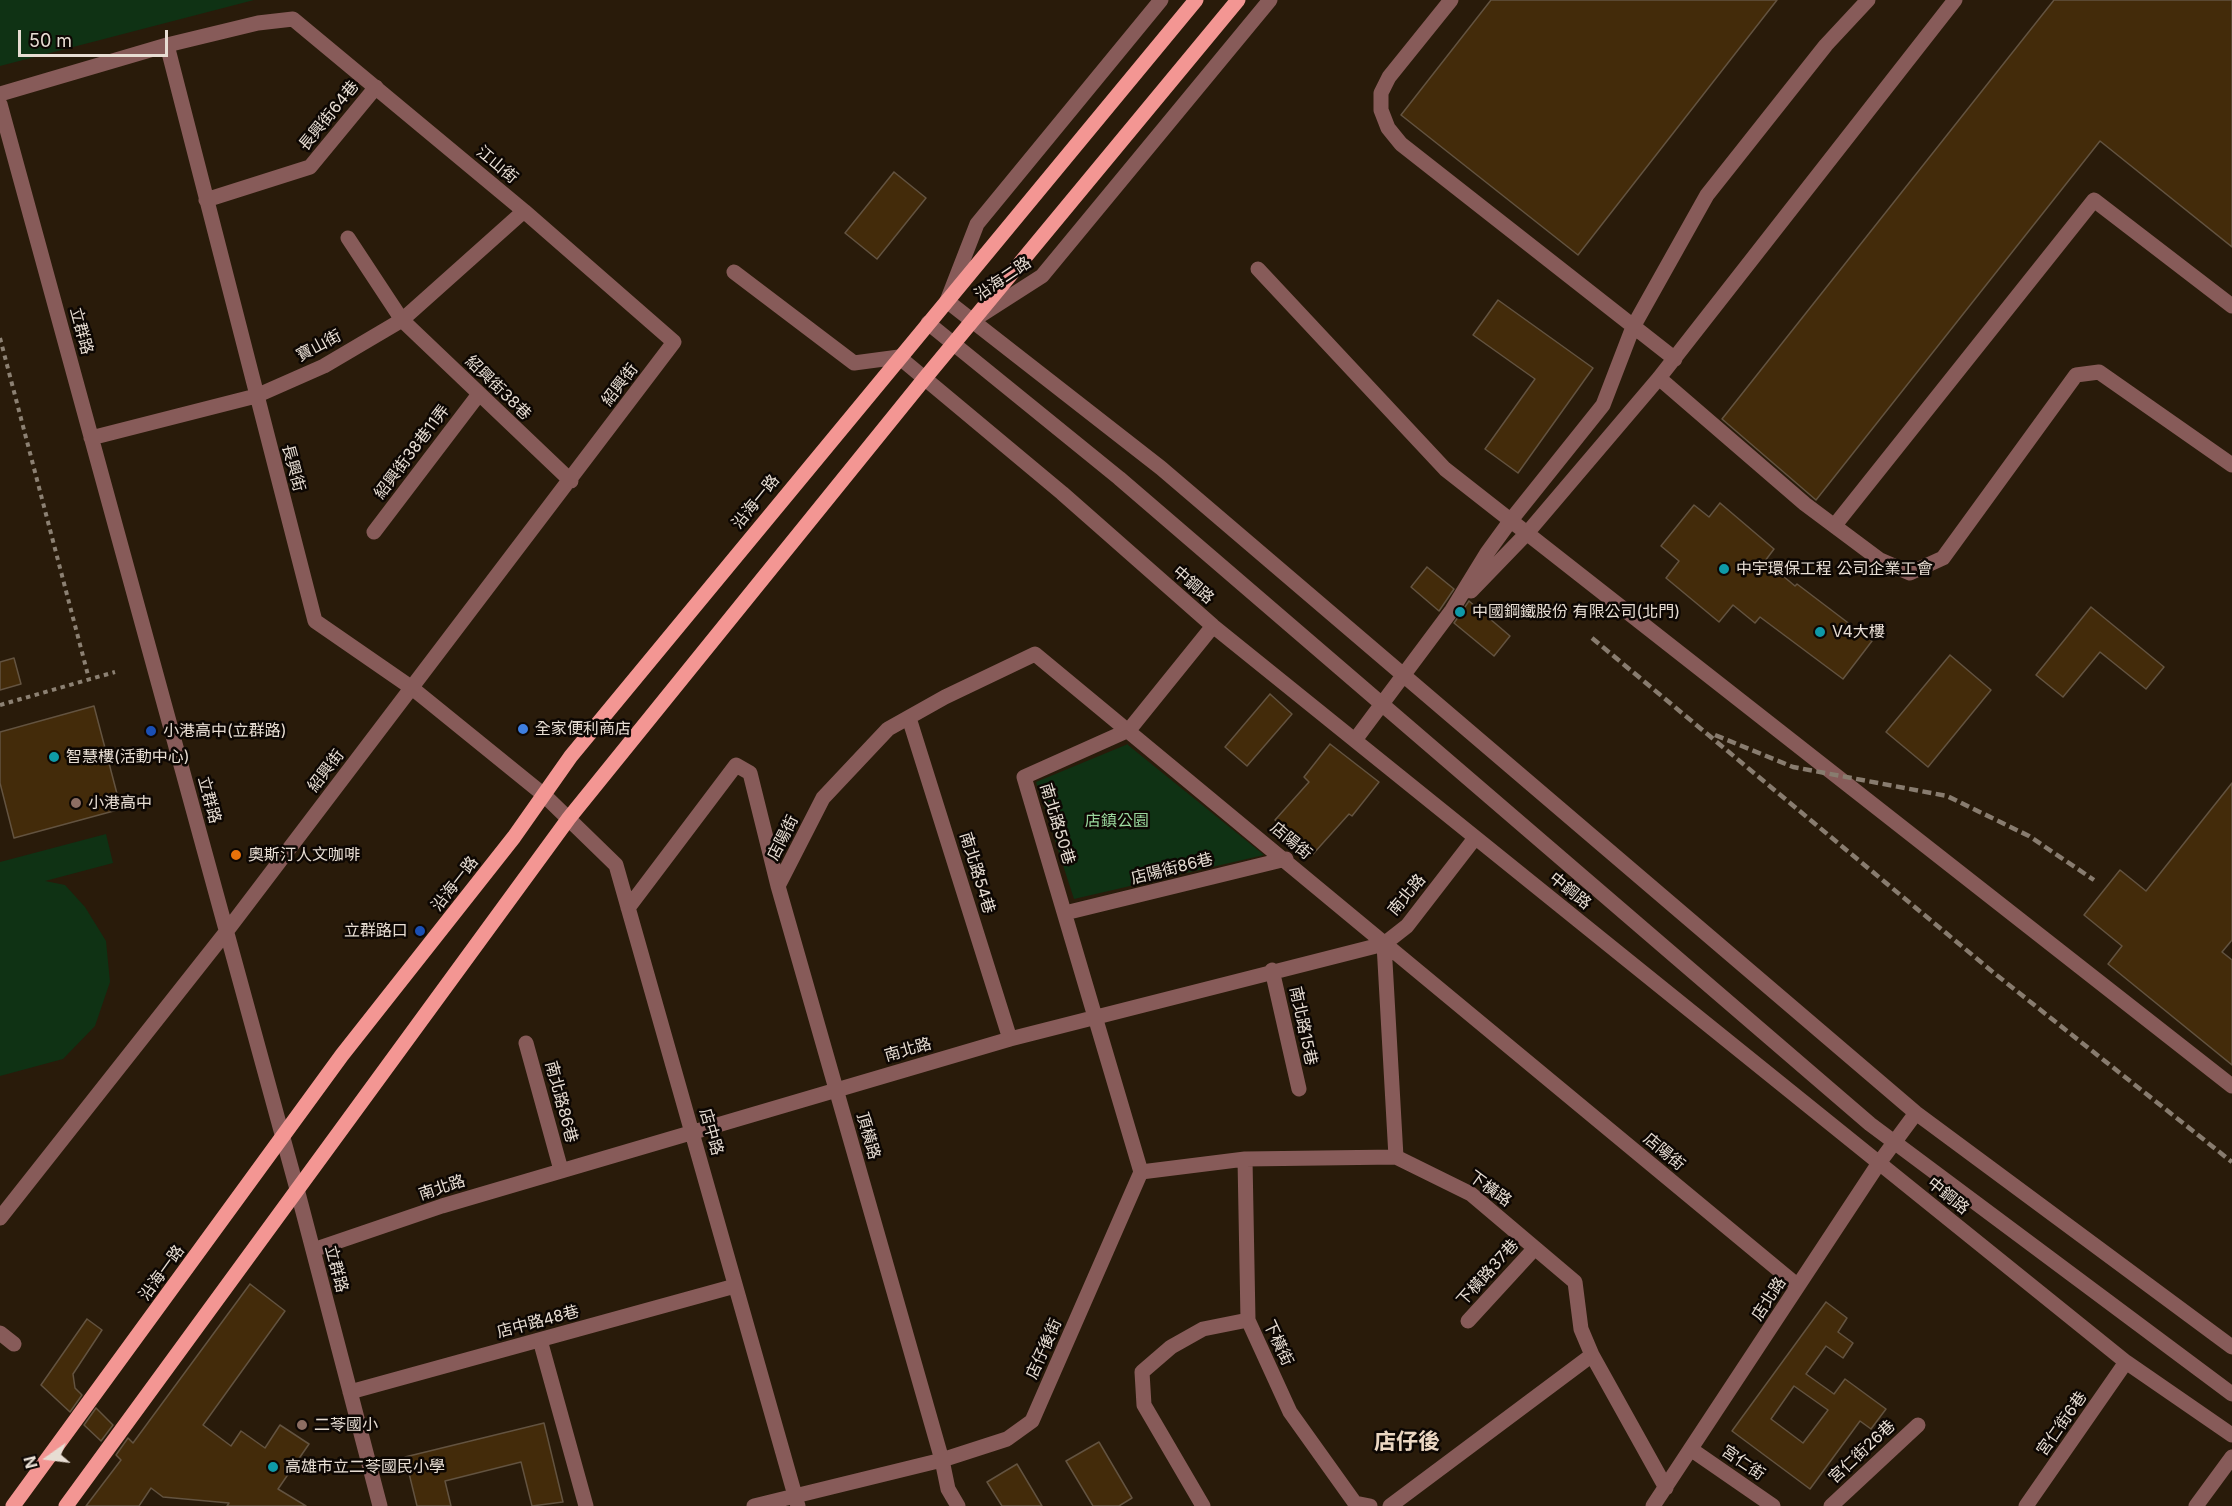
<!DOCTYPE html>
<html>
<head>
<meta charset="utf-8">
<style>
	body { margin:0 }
	#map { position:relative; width:2232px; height:1506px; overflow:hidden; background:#291b0a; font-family:Inter,sans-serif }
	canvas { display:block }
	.north { position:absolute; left:18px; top:1428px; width:60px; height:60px; -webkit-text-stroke:4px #0d0703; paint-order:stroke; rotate:256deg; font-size:16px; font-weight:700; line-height:24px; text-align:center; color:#e7ddd3 }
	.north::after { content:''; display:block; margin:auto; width:21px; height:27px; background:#e7ddd3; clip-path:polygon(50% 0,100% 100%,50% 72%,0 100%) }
	.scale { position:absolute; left:18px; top:30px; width:150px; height:27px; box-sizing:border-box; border:3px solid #e7ddd3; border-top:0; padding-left:8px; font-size:18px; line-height:21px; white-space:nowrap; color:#e7ddd3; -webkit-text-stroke:4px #0d0703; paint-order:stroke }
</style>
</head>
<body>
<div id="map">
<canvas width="2232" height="1506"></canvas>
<div class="north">N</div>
<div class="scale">50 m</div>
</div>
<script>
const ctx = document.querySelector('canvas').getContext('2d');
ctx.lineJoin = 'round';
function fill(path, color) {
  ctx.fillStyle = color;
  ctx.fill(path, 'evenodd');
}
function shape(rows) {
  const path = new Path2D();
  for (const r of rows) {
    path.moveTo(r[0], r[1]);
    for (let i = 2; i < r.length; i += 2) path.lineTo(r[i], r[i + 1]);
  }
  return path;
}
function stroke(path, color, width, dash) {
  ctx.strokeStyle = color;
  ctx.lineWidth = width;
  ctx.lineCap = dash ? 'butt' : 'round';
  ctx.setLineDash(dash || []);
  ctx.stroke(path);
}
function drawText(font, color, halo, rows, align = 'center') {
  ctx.font = font + ' Inter,"Noto Sans TC",sans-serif';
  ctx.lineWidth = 5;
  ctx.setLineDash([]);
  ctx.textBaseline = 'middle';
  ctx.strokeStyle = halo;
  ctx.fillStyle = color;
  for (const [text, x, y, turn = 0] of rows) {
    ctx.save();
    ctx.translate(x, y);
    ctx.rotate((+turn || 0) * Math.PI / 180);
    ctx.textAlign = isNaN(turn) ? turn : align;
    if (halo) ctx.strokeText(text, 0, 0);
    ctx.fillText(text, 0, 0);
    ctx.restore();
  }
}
fill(shape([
	[0,0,254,0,0,66],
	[1128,744,1128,745,1264,855,1074,899,1036,782],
	[106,834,113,863,45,881,65,885,85,907,106,941,110,982,95,1026,63,1059,0,1076,0,862]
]), '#0f3214');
const building = shape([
	[1491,0,1777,0,1578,255,1401,115,1491,0],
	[2054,0,2232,0,2232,247,2100,141,1816,500,1722,419,2054,0],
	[894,172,926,198,877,259,845,233,894,172],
	[1498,300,1593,368,1518,473,1485,449,1535,379,1473,335,1498,300],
	[1720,503,1774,549,1765,561,1795,586,1797,584,1872,641,1843,679,1760,617,1755,623,1733,605,1719,622,1666,578,1679,561,1661,546,1694,505,1709,517,1720,503],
	[1427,567,1454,589,1439,611,1411,587,1427,567],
	[1469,601,1510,636,1494,656,1454,623,1469,601],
	[2091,607,2164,667,2146,689,2100,652,2063,697,2036,675,2091,607],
	[1950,655,1991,690,1928,767,1886,732,1950,655],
	[14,658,21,684,0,690,0,662,14,658],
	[1270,694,1292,714,1247,766,1225,747,1270,694],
	[94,706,121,809,14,838,0,783,0,732,94,706],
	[1330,744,1379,782,1352,816,1349,814,1313,854,1275,820,1309,782,1304,777,1330,744],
	[2232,783,2232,940,2222,952,2232,960,2232,1065,2108,964,2122,946,2084,915,2120,870,2146,891,2232,783],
	[250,1284,285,1311,203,1425,231,1446,241,1431,265,1448,280,1425,309,1444,278,1489,306,1506,227,1506,229,1503,163,1497,151,1488,139,1506,86,1506,121,1460,116,1455,128,1438,133,1443,250,1284],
	[1826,1302,1847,1318,1838,1332,1853,1343,1843,1358,1826,1346,1806,1374,1834,1394,1845,1379,1886,1409,1871,1429,1860,1421,1810,1489,1732,1431,1826,1302],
	[1794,1386,1828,1410,1803,1443,1771,1419,1794,1386],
	[87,1319,102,1330,73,1374,75,1388,82,1395,70,1412,41,1385,87,1319],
	[96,1408,113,1425,101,1441,84,1425,96,1408],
	[544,1423,563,1502,532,1506,521,1462,445,1481,451,1506,417,1506,405,1457,544,1423],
	[1099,1442,1132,1498,1119,1506,1093,1506,1066,1461,1099,1442],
	[1017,1464,1042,1506,1002,1506,987,1482,1017,1464]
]);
fill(building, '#432b0a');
stroke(building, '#635340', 1.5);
stroke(shape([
	[0,338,89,679],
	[0,705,115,672]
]), '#8c8173', 4, [4.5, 4.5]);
stroke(shape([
	[1161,0,977,224,947,301,1161,468,1916,1113,2232,1347],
	[1451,0,1389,77,1381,93,1381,110,1388,128,1401,144,1675,359],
	[167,45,315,621,412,688,544,795,616,865,798,1506],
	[0,94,167,45,258,23,293,19,524,211,674,342,226,932,0,1218],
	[0,104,297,1189,380,1506],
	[206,200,310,167,376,87],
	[348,238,402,320,571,481],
	[1258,269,1445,469,2232,1086],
	[734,272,854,363,899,357,1062,493,1213,626,2126,1362,2232,1435],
	[978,317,1042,276,1270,0],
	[928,323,1119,478,1870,1124,2232,1394],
	[1659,378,1805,504,1880,560,1910,573,1943,558,2076,375,2099,372,2232,465],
	[91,438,256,396,324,366,402,320,524,211],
	[1835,525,2094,200,2232,306],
	[374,532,479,394],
	[1471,591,1528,532,1659,378,1955,0],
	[909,718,1010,1039],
	[1355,740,1452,610,1487,553,1511,520,1603,405,1633,327,1707,195,1826,45,1868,0],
	[778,886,823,798,888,729,945,697,1035,654,1798,1286],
	[628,908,736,765,750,773,778,886,942,1460,948,1489,958,1506],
	[1065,913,1286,859],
	[1384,944,1396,1157],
	[1272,970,1299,1089],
	[526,1043,561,1170],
	[1245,1159,1248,1320,1290,1412,1355,1503,1370,1506],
	[1141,1172,1245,1159,1396,1157,1471,1194,1575,1282,1581,1329,1592,1355,1666,1488],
	[313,1250,442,1206,1010,1039,1384,944,1407,926,1475,838],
	[1468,1321,1535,1248],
	[0,1333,14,1344],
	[540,1340,586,1506],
	[350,1392,735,1286],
	[1692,1450,1773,1506],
	[754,1506,942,1460,1007,1439,1032,1421,1141,1172,1024,777,1129,730,1213,626],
	[1203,1506,1144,1405,1142,1372,1171,1347,1203,1329,1248,1320],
	[1390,1506,1592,1355],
	[1653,1506,1879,1163,1916,1113],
	[1831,1506,1918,1425],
	[2026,1506,2126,1362],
	[2196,1506,2232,1457]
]), '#875b59', 15);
stroke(shape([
	[13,1506,342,1055,514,837,571,756,1196,0],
	[66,1506,569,818,925,378,1238,0]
]), '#f39693', 15);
stroke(shape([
	[1592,638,1994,973,2232,1162],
	[1715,735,1793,767,1947,796,2029,836,2094,880]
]), '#887c6f', 4.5, [9, 4.5]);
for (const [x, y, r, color] of [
	[1724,569,6,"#0f9aa8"],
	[1460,612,6,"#0f9aa8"],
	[1820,632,6,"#0f9aa8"],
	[523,729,6,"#3f7fe0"],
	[151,731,6,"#1a4fb4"],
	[54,757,6,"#0f9aa8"],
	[76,803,6,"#8d6e63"],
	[236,855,6,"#e8710a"],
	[420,931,6,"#1a4fb4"],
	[302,1425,6,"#8d6e63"],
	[273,1467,6,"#0f9aa8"]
]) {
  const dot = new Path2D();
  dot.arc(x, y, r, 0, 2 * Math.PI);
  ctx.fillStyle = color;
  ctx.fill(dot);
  stroke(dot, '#0d0703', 2);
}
drawText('16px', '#e7ddd3', '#0d0703', [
	["長興街64巷",329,116,-51],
	["江山街",497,165,40],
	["沿海二路",1003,279,-34],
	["立群路",81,331,75],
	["寶山街",319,346,-28],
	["紹興街",620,385,-53],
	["紹興街38巷",498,388,44],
	["紹興街38巷11弄",412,452,-53],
	["長興街",293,468,75],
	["沿海一路",756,502,-51],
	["中鋼路",1193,585,41],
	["紹興街",326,771,-53],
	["立群路",209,800,75],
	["南北路50巷",1057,824,73],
	["店陽街",783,838,-63],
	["店陽街",1291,841,40],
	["店陽街86巷",1172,869,-14],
	["南北路54巷",977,873,73],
	["沿海一路",455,884,-52],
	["中鋼路",1570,891,39],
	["南北路",1407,895,-50],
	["南北路15巷",1303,1026,78],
	["南北路",908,1050,-16],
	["南北路86巷",561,1102,75],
	["店中路",711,1132,74],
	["頂橫路",868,1136,74],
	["店陽街",1664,1152,40],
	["南北路",442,1188,-18],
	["下橫路",1490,1189,36],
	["中鋼路",1948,1196,39],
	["立群路",336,1269,75],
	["沿海一路",162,1273,-54],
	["下橫路37巷",1488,1273,-48],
	["店北路",1769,1299,-57],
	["店中路48巷",538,1322,-15],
	["下橫街",1278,1343,65],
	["店仔後街",1044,1349,-66],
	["宮仁街6巷",2062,1424,-55],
	["宮仁街26巷",1862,1452,-43],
	["宮仁街",1743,1463,34]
]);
drawText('16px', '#e7ddd3', '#0d0703', [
	["中宇環保工程 公司企業工會",1736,569],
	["中國鋼鐵股份 有限公司(北門)",1472,612],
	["V4大樓",1832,632],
	["全家便利商店",535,729],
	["小港高中(立群路)",163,731],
	["智慧樓(活動中心)",66,757],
	["小港高中",88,803],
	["奧斯汀人文咖啡",248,855],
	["立群路口",408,931,"right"],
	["二苓國小",314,1425],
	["高雄市立二苓國民小學",285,1467]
], 'left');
drawText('16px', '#9ad89d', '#0d0703', [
	["店鎮公園",1117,821]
]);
drawText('bold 22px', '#ebd7c2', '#0d0703', [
	["店仔後",1407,1442]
]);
</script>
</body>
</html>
